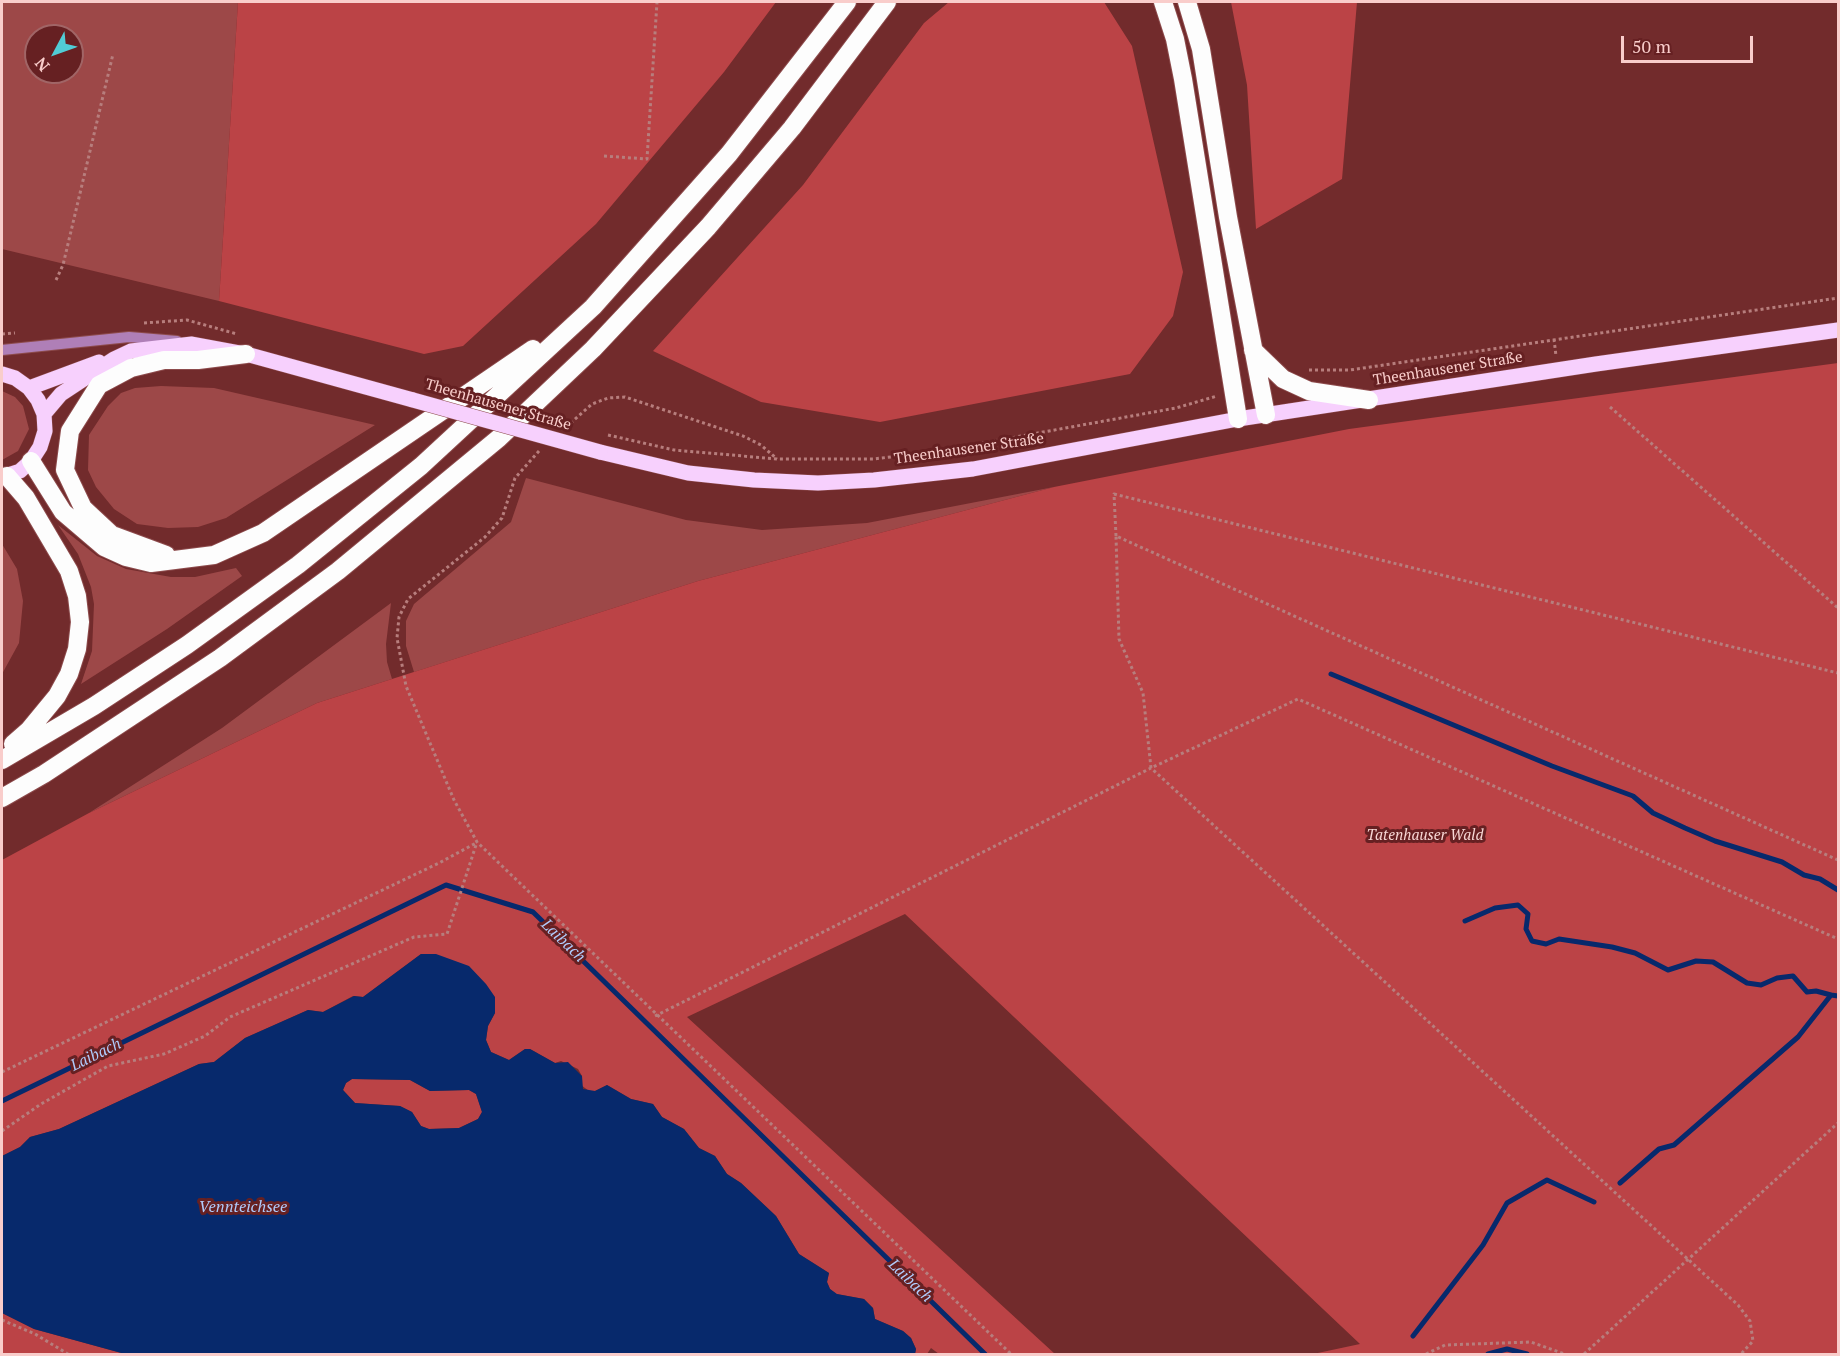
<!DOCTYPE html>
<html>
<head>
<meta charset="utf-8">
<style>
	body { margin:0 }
	#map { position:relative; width:1840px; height:1356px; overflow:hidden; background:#722b2c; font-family:"PT Serif",serif }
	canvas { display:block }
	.frame { position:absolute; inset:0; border:3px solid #f9cdcb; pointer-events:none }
	.north { position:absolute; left:24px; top:24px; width:60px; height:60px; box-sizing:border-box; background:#662022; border:2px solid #a16566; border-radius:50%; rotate:229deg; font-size:16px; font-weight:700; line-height:24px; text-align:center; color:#f9cdcb }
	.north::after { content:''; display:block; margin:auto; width:21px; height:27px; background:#51ccd5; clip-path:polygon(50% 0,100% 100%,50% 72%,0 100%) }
	.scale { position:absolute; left:1621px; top:36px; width:132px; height:27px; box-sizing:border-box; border:3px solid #f9cdcb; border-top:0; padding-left:8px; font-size:18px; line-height:21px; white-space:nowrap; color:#f9cdcb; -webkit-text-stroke:4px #662022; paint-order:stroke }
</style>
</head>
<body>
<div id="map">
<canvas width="1840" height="1356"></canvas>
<div class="frame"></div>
<div class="north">N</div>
<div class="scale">50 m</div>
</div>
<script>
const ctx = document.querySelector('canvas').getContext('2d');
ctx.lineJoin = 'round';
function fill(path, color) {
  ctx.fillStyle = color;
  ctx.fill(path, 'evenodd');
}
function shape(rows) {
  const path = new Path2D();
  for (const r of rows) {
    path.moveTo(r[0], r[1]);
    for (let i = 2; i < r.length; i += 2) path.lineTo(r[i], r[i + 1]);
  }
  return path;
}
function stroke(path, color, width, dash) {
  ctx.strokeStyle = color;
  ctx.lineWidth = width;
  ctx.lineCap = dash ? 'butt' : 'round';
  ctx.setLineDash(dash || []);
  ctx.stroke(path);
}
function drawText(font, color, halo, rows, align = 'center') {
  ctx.font = font + ' "PT Serif",serif';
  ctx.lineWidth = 6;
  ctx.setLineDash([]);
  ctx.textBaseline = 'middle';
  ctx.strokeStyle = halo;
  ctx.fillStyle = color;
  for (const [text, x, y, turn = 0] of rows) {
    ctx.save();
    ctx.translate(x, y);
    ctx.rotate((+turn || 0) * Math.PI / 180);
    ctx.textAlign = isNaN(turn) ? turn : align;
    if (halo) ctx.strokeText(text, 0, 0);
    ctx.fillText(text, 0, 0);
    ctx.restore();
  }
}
fill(shape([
	[2,2,238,2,219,301,2,249],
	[36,36,72,36,72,72,36,72],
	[161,386,214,388,375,425,226,518,198,527,168,528,137,524,114,509,96,487,88,470,89,435,108,406,121,393,135,388],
	[2,391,15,397,23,406,29,429,18,451,2,460],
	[526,478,686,520,762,530,867,523,1054,487,698,581,414,672,406,646,406,621,414,604,511,522],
	[58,525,97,556,126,569,171,577,195,577,236,568,242,576,167,629,81,684,92,651,94,604,91,587,78,554],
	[2,544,17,569,23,601,19,643,2,674],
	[391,603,386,644,387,662,392,679,317,703,89,813,222,728]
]), '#9d4848');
fill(shape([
	[238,2,776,2,724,72,596,224,463,346,424,354,219,301],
	[949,2,1104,2,1132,46,1183,272,1173,316,1130,374,880,422,761,402,653,351,803,185,924,23],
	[1231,2,1357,2,1342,179,1256,229,1247,85],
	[1838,363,1838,1354,1313,1354,1360,1344,905,914,687,1017,1055,1354,939,1354,931,1348,927,1354,915,1354,916,1349,911,1338,903,1331,875,1319,873,1308,864,1299,836,1294,830,1289,827,1282,829,1273,799,1254,776,1216,741,1183,727,1174,715,1156,699,1148,684,1129,662,1117,653,1104,631,1099,607,1085,595,1091,589,1091,581,1085,582,1076,578,1069,561,1061,555,1063,530,1049,525,1049,509,1060,491,1052,486,1040,488,1026,495,1013,421,954,363,997,353,996,323,1012,308,1010,245,1038,214,1062,199,1064,59,1129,30,1137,20,1147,2,1156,2,860,89,813,317,703,698,581,1054,487,1349,429],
	[352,1079,410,1080,430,1091,469,1090,476,1094,482,1112,478,1119,459,1128,429,1129,421,1126,412,1112,400,1106,355,1103,343,1090,346,1083],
	[2,1313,34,1329,125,1354,2,1354]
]), '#bb4346');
fill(shape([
	[421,954,436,954,469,966,486,984,495,997,495,1013,488,1026,486,1040,491,1052,509,1060,525,1049,530,1049,555,1063,568,1062,582,1076,583,1089,595,1091,607,1085,631,1099,653,1104,662,1117,684,1129,699,1148,715,1156,727,1174,741,1183,776,1216,799,1254,829,1273,827,1282,830,1289,837,1294,864,1299,873,1308,875,1319,903,1331,911,1338,916,1349,915,1354,125,1354,34,1329,2,1313,2,1156,20,1147,30,1137,59,1129,199,1064,214,1062,245,1038,308,1010,323,1012,354,996,363,997],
	[352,1079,410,1080,430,1091,469,1090,476,1094,482,1112,478,1119,459,1128,429,1129,421,1126,412,1112,400,1106,355,1103,343,1090,346,1083]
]), '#07296c');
stroke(shape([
	[1331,674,1552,766,1633,796,1653,813,1685,828,1715,841,1782,862,1804,875,1820,879,1838,890],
	[1465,921,1495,908,1518,905,1528,914,1526,929,1532,941,1546,944,1559,939,1612,947,1635,953,1668,970,1696,961,1713,962,1747,983,1761,985,1777,978,1793,976,1807,992,1816,991,1831,995],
	[2,1101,446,885,533,912,985,1354],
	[1620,1183,1659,1149,1674,1145,1798,1037,1831,995,1838,996],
	[1413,1336,1483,1245,1507,1203,1547,1180,1594,1202],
	[1488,1354,1507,1349,1527,1354]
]), '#07296c', 5);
const minor = shape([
	[2,350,129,337,177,341]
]);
const major = shape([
	[2,374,15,378,29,388,38,400,44,414,45,431,40,447,31,461,20,471,2,477],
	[29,388,99,362],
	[44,414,61,394,114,359,131,351,192,344,246,354,413,400],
	[600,452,688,473,754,480,818,483,874,480,973,469,1238,419,1596,364,1838,330]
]);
const highway = shape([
	[1163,2,1175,39,1183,79,1238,419],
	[1187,2,1201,49,1228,217,1266,415],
	[1253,350,1283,379,1309,391,1369,400],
	[31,461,63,512,104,547,126,557,151,563,214,555,263,533,533,349],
	[7,476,26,498,69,571,77,596,80,622,77,649,69,674,57,696,29,730,13,744],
	[166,555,112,535,83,508,65,470,70,431,99,385,131,368,164,360,198,360,246,354],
	[2,760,94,706,187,645,298,565,421,466,593,307,729,154,847,2],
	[2,798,44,774,220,658,338,571,499,438,593,349,708,227,792,128,887,2]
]);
stroke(minor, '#8d4b4c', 12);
stroke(major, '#8d4b4c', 16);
stroke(highway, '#8d4b4c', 20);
stroke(shape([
	[604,156,647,159,657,2],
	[56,280,63,265,113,54],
	[144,323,187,320,237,334],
	[2,334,15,333],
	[1554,339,1556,356],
	[1309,370,1350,370,1838,298],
	[1610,407,1838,608],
	[566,427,592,404,608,398,625,397,743,436,761,445,777,459],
	[608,435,674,450,777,459,873,459,933,452,1176,408,1217,396],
	[539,451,515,478,502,518,485,537,408,599,399,617,397,638,406,686,454,800,477,842,1011,1354],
	[1116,536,1114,494,1838,673],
	[1838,860,1116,536,1119,639,1143,693,1151,768,1298,699,1838,939],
	[655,1016,1151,768,1738,1305,1750,1321,1753,1341,1741,1354],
	[2,1072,439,863,476,843],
	[2,1131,41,1104,108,1066,164,1054,205,1036,230,1017,414,937,447,934,477,842],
	[2,1320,35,1334,68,1354],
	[1426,1354,1445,1345,1531,1342,1565,1354],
	[1584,1354,1838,1123]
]), '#b77e7d', 3, [3, 3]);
stroke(minor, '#af7fb7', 10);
stroke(major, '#f7d0fd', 15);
stroke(highway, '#fdfdfd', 18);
const majorBridge = shape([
	[413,400,600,452]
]);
stroke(majorBridge, '#8d4b4c', 16, []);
stroke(majorBridge, '#f7d0fd', 15);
drawText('15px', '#f9cdcb', '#662022', [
	["Theenhausener Straße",1448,369,-9],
	["Theenhausener Straße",498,405,16],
	["Theenhausener Straße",969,449,-8]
]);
drawText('italic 15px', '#f8d7d5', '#662022', [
	["Tatenhauser Wald",1425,836]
]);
drawText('italic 16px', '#b0cbfb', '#662022', [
	["Laibach",563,941,44],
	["Laibach",96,1055,-26],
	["Vennteichsee",243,1207],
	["Laibach",910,1281,44]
]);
</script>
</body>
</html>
